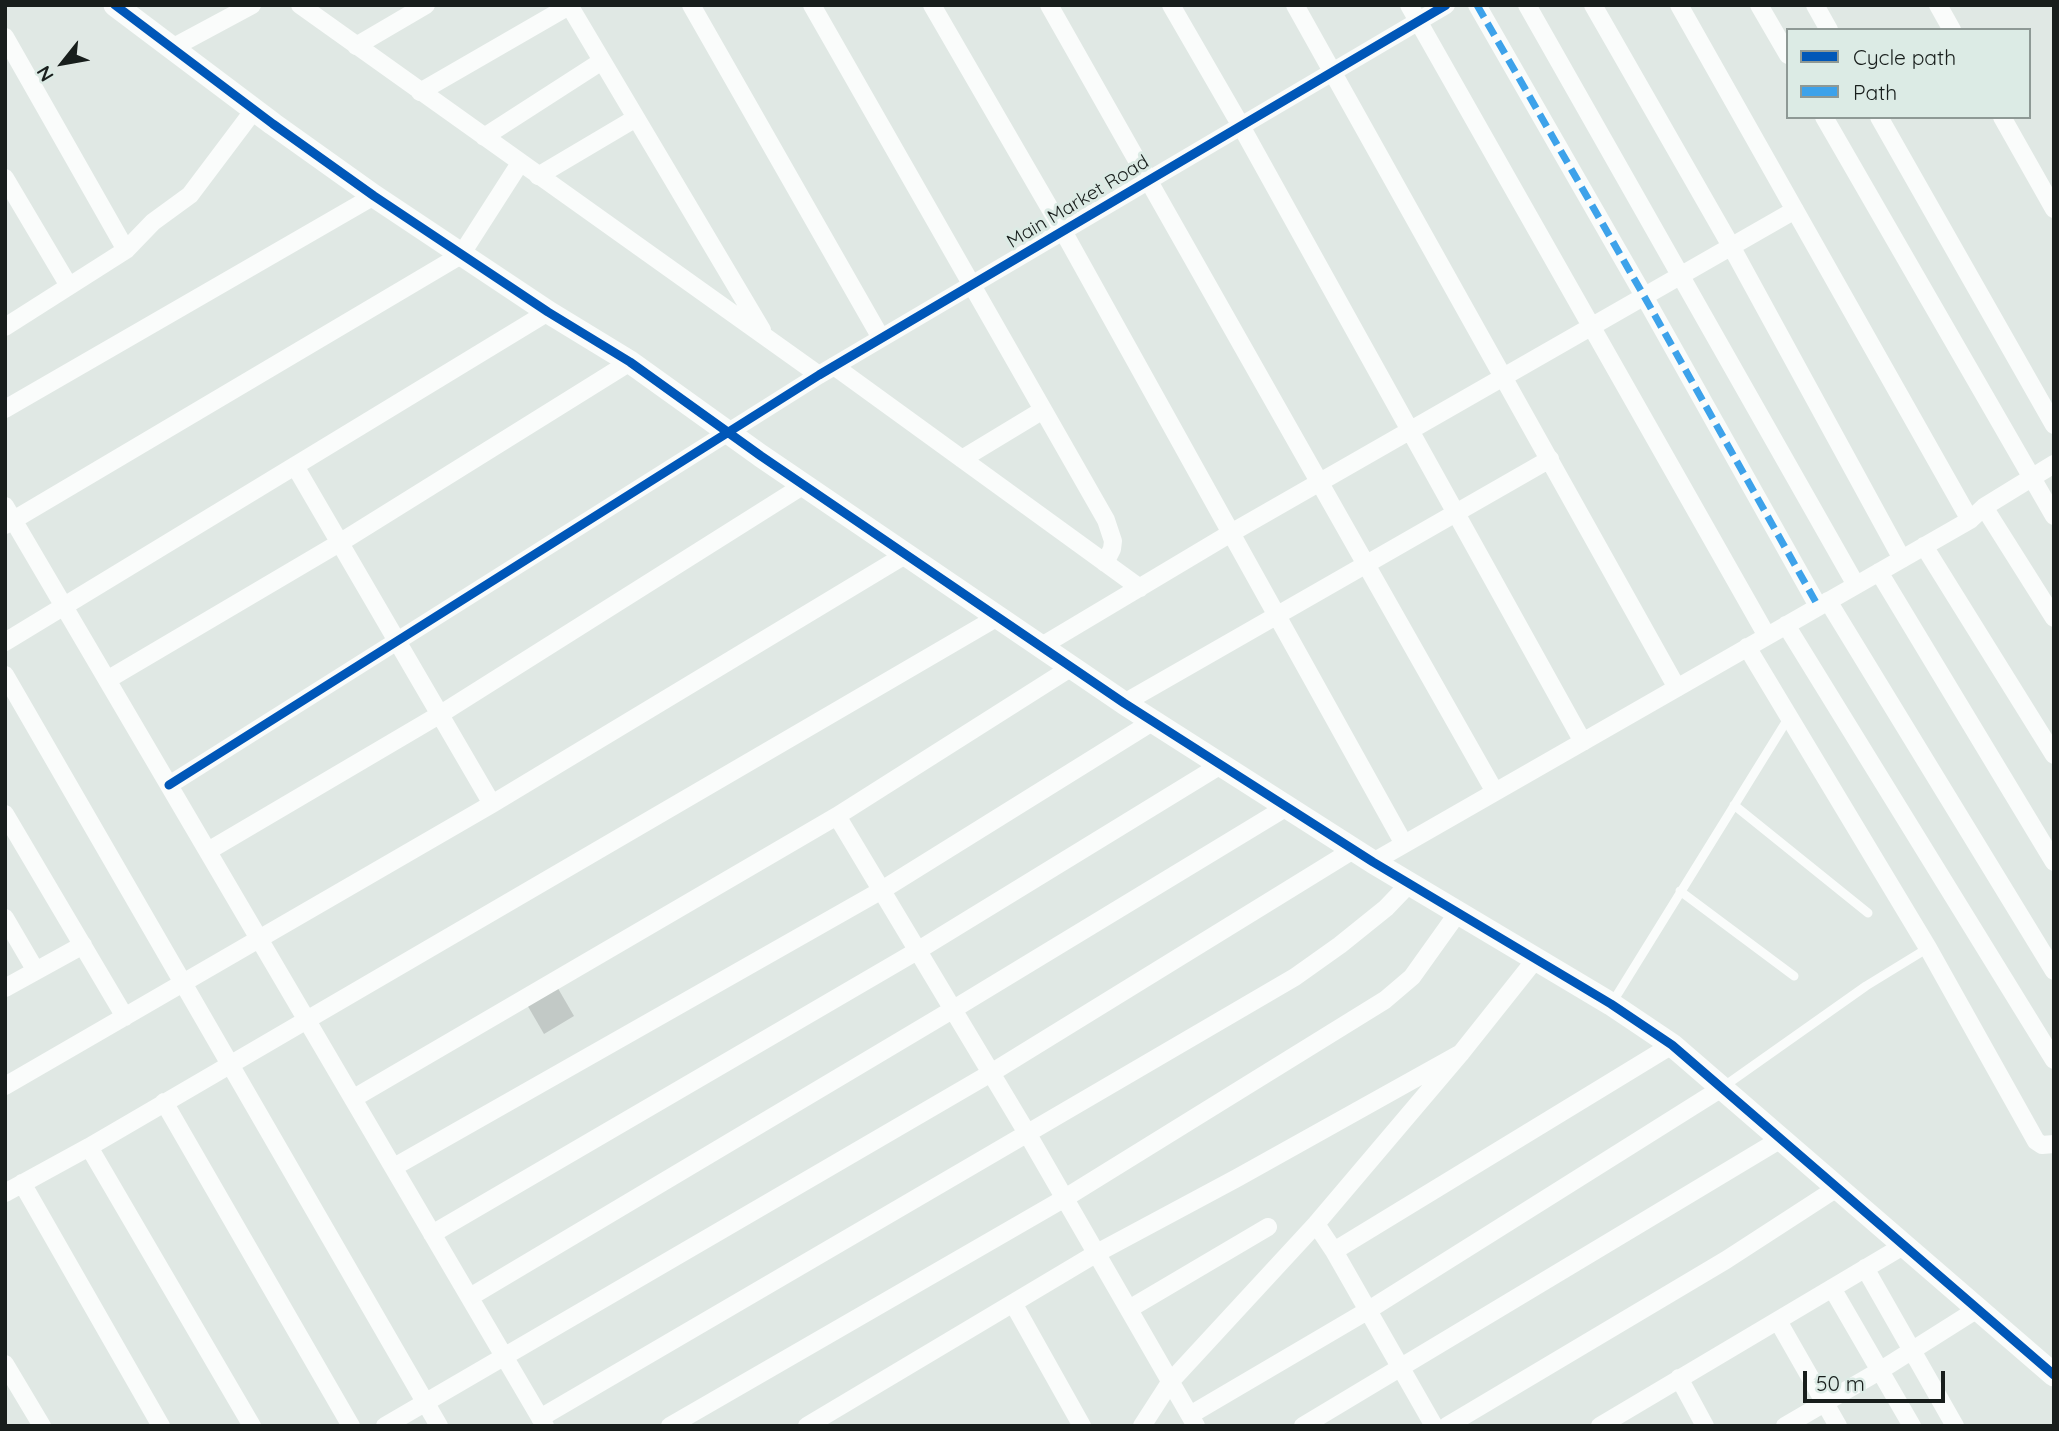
<!DOCTYPE html>
<html>
<head>
<meta charset="utf-8">
<style>
	body { margin:0 }
	#map { position:relative; width:2059px; height:1431px; overflow:hidden; background:#e0e8e4; font-family:Quicksand,sans-serif }
	canvas { display:block }
	.frame { position:absolute; inset:0; border:7px solid #181e1c; pointer-events:none }
	.legend { position:absolute; left:1786px; top:28px; width:245px; height:91px; box-sizing:border-box; background:#dcebe5; border:2px solid #8e9995; margin:0; padding:9px 12px; list-style:none; font-size:21px; color:#181e1c }
	.legend li { display:flex; align-items:center; gap:14px; height:35px }
	.legend b { width:35px; border:2px solid #8e9995 }
	.north { position:absolute; left:28px; top:28px; width:70px; height:70px; -webkit-text-stroke:5px #dcebe5; paint-order:stroke; rotate:239deg; font-size:19px; font-weight:700; line-height:28px; text-align:center; color:#181e1c }
	.north::after { content:''; display:block; margin:auto; width:24px; height:32px; background:#181e1c; clip-path:polygon(50% 0,100% 100%,50% 72%,0 100%) }
	.scale { position:absolute; left:1803px; top:1371px; width:142px; height:32px; box-sizing:border-box; border:4px solid #181e1c; border-top:0; padding-left:9px; font-size:21px; line-height:24px; white-space:nowrap; color:#181e1c; -webkit-text-stroke:5px #dcebe5; paint-order:stroke }
</style>
</head>
<body>
<div id="map">
<canvas width="2059" height="1431"></canvas>
<div class="frame"></div>
<ul class="legend">
<li><b style="height:9px;background:#0057b8"></b>Cycle path</li>
<li><b style="height:9px;background:#3da2ea"></b>Path</li>
</ul>
<div class="north">N</div>
<div class="scale">50 m</div>
</div>
<script>
const ctx = document.querySelector('canvas').getContext('2d');
ctx.lineJoin = 'round';
function fill(path, color) {
  ctx.fillStyle = color;
  ctx.fill(path, 'evenodd');
}
function shape(rows) {
  const path = new Path2D();
  for (const r of rows) {
    path.moveTo(r[0], r[1]);
    for (let i = 2; i < r.length; i += 2) path.lineTo(r[i], r[i + 1]);
  }
  return path;
}
function stroke(path, color, width, dash) {
  ctx.strokeStyle = color;
  ctx.lineWidth = width;
  ctx.lineCap = dash ? 'butt' : 'round';
  ctx.setLineDash(dash || []);
  ctx.stroke(path);
}
function drawText(font, color, halo, rows, align = 'center') {
  ctx.font = font + ' Quicksand,sans-serif';
  ctx.lineWidth = 6;
  ctx.setLineDash([]);
  ctx.textBaseline = 'middle';
  ctx.strokeStyle = halo;
  ctx.fillStyle = color;
  for (const [text, x, y, turn = 0] of rows) {
    ctx.save();
    ctx.translate(x, y);
    ctx.rotate((+turn || 0) * Math.PI / 180);
    ctx.textAlign = isNaN(turn) ? turn : align;
    if (halo) ctx.strokeText(text, 0, 0);
    ctx.fillText(text, 0, 0);
    ctx.restore();
  }
}
fill(shape([
	[556,985,574,1016,544,1034,526,1003]
]), '#c2c9c6');
stroke(shape([
	[1734,805,1868,913],
	[1680,891,1794,976],
	[1612,1003,1789,717],
	[1723,1087,1866,986,1928,948]
]), '#fafcfb', 9);
stroke(shape([
	[300,5,819,375],
	[569,5,762,330],
	[691,5,881,338],
	[812,5,1106,520,1113,541,1112,549,1105,563],
	[932,5,1063,231,1404,844],
	[1049,5,1495,792],
	[1171,5,1241,126,1583,742],
	[1295,5,1677,688],
	[1409,5,1767,636],
	[1477,5,1644,296,1818,606],
	[1527,5,1856,585],
	[1593,5,1731,246,1902,559],
	[1679,5,1970,520],
	[1759,5,1788,55],
	[1815,5,1829,30],
	[1938,5,1952,30],
	[5,37,126,250],
	[356,46,426,5],
	[172,48,252,5],
	[420,92,569,6],
	[1824,117,2054,516],
	[1879,117,2054,425],
	[2002,117,2054,209],
	[484,137,602,61],
	[538,176,636,118],
	[5,178,69,286],
	[5,327,126,250,153,222,190,195,254,110],
	[834,366,1140,588],
	[5,409,374,196],
	[962,459,1043,410],
	[295,466,492,804],
	[5,506,545,1426],
	[1984,507,2054,618],
	[5,525,461,255,520,163],
	[1924,546,2054,755],
	[1879,572,2054,862],
	[1828,601,2054,971],
	[1786,625,2054,1060],
	[5,642,548,312],
	[1040,647,1231,533,1795,210],
	[1747,647,1928,948,2036,1141,2042,1145,2054,1144],
	[5,675,439,1426],
	[107,680,341,542,630,362],
	[1124,703,1550,459],
	[169,785,819,375,1446,5],
	[5,814,125,1017],
	[837,816,1027,1133,1196,1426],
	[208,851,439,715,804,485],
	[1373,862,1970,520,1984,507,2054,464],
	[5,918,36,971],
	[5,988,83,945],
	[5,1086,492,804,905,555],
	[354,1098,837,816,1072,667],
	[164,1102,351,1426],
	[89,1147,252,1426],
	[394,1167,882,890,1152,722],
	[22,1183,161,1426],
	[5,1193,89,1147,996,618],
	[1316,1224,1334,1251,1434,1426],
	[432,1234,917,951,1219,766],
	[1334,1251,1672,1045],
	[1865,1268,1955,1426],
	[1832,1288,1912,1426],
	[470,1297,952,1010,1285,808],
	[1013,1303,1082,1426],
	[1129,1309,1268,1227],
	[1778,1321,1838,1426],
	[5,1364,42,1426],
	[1679,1378,1705,1426],
	[1190,1415,1367,1311,1722,1088],
	[540,1418,1295,977,1340,945,1386,908,1409,884],
	[385,1426,991,1073,1353,850],
	[670,1426,1065,1198,1385,1000,1412,977,1457,914],
	[807,1426,1097,1253,1237,1178,1461,1053],
	[1142,1426,1171,1381,1316,1224,1461,1053,1535,960],
	[1303,1426,1781,1139],
	[1447,1426,1726,1260,1837,1188],
	[1600,1426,1903,1246],
	[1785,1426,1881,1370,1976,1310]
]), '#fafcfb', 18);
stroke(shape([
	[115,5,273,124,374,196,548,312,630,362,761,456,1124,703,1373,862,1611,1004,1672,1045,2054,1375]
]), '#fafcfb', 23);
stroke(shape([
	[1477,5,1644,296,1818,606]
]), '#3da2ea', 7, [14, 7]);
stroke(shape([
	[115,5,273,124,374,196,548,312,630,362,761,456,1124,703,1373,862,1611,1004,1672,1045,2054,1375],
	[169,785,819,375,1446,5]
]), '#0057b8', 9);
drawText('19px', '#181e1c', '#dcebe5', [
	["Main Market Road",1078,202,-31]
]);
</script>
</body>
</html>
